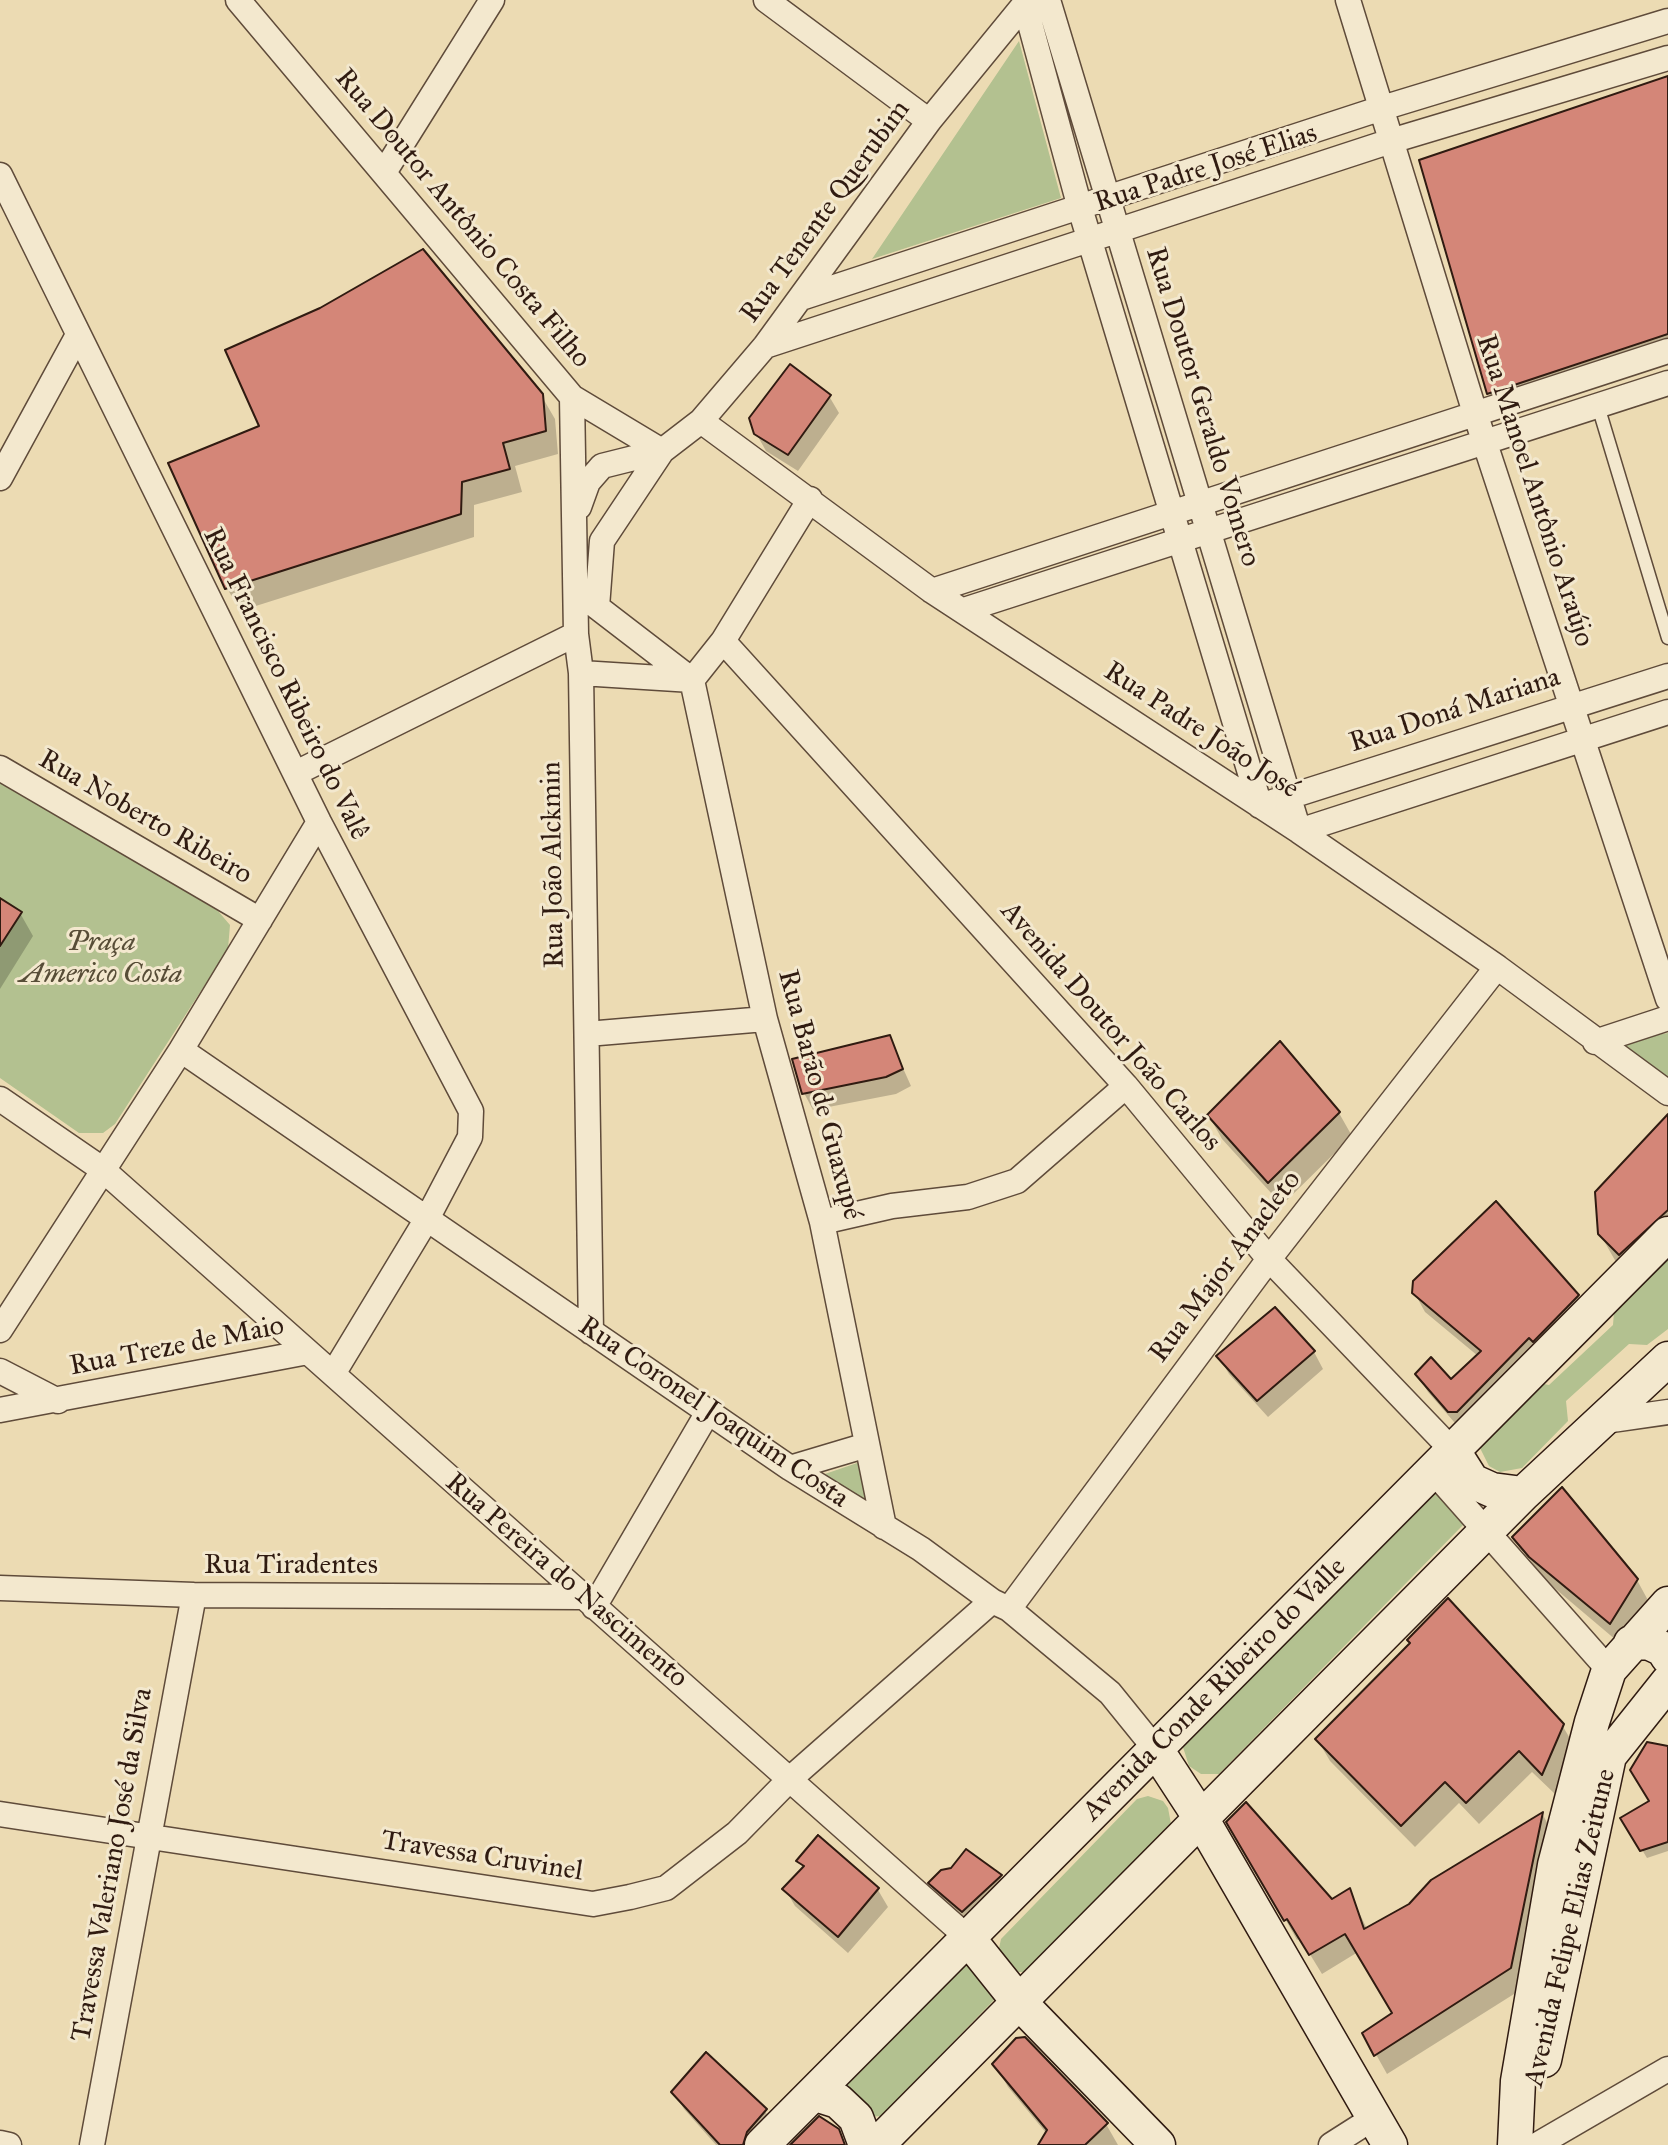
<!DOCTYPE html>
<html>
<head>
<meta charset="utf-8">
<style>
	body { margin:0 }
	canvas { display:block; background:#ecdbb3 }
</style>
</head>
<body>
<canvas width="1668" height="2145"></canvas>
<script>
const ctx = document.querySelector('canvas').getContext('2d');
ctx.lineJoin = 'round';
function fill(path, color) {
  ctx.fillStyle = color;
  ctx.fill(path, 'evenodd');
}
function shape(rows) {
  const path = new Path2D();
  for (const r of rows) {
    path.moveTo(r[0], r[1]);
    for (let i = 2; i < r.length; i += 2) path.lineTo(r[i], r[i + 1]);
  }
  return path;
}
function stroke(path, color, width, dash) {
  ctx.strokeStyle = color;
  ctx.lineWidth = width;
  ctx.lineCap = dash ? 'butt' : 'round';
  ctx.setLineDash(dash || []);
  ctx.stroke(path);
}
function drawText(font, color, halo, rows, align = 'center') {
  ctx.font = font + ' "IM FELL Great Primer",serif';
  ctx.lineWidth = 6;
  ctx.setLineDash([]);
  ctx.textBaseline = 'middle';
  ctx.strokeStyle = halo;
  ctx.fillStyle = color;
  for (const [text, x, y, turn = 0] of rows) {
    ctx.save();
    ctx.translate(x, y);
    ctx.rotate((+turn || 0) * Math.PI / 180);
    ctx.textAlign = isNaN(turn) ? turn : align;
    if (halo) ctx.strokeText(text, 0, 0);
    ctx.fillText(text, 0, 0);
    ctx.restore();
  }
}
fill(shape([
	[1019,41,1061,198,872,259],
	[0,781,218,911,230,925,228,949,115,1124,103,1133,79,1133,0,1078],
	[1668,1033,1668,1080,1614,1043],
	[1668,1258,1668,1329,1647,1345,1629,1344,1566,1401,1568,1421,1522,1468,1500,1472,1489,1466,1479,1446,1539,1383,1549,1385,1613,1325,1614,1312],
	[860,1462,868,1505,822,1475],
	[1432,1487,1465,1515,1463,1525,1219,1774,1201,1774,1189,1766,1182,1744],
	[1148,1796,1163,1801,1168,1808,1171,1824,1168,1831,1026,1972,1012,1972,998,1953,1001,1939,1137,1799],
	[969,1962,995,1999,881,2116,867,2117,845,2090,845,2085,964,1963]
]), '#b3c190');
fill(shape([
	[1668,78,1668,354,1499,410,1489,393,1421,161],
	[541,395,555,419,558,454,515,466,522,492,474,505,474,537,240,611,227,588],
	[829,396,839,413,798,471,766,451,756,433],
	[0,901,20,913,33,936,0,989],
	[889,1037,911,1086,896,1094,813,1110,804,1093],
	[1339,1113,1352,1136,1282,1205,1222,1139,1209,1116],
	[1668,1128,1668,1261,1640,1288,1620,1269,1600,1234],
	[1414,1292,1578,1296,1588,1315,1461,1430,1428,1392,1417,1374,1450,1382,1478,1356,1425,1312],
	[1314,1352,1323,1369,1268,1417,1229,1374,1219,1357],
	[1514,1538,1637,1580,1650,1604,1623,1646,1545,1580],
	[1562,1725,1575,1747,1555,1794,1532,1772,1479,1824,1459,1803,1415,1847,1330,1761,1317,1739],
	[1668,1748,1668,1851,1647,1858,1623,1819,1652,1802],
	[1543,1815,1553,1834,1522,1989,1387,2074,1364,2033,1395,2014,1358,1952,1322,1974,1300,1938,1297,1940,1230,1821,1331,1901,1349,1891,1367,1929,1410,1905,1432,1881],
	[818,1838,878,1890,888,1907,848,1953,795,1906,785,1889,804,1870,799,1861],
	[966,1852,1001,1877,1010,1893,972,1928,941,1900,931,1883,952,1870],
	[995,2064,1106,2124,1118,2145,1047,2145,1047,2134,1008,2087],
	[674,2092,765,2111,775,2128,761,2145,716,2145,684,2109]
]), '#0003');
const building = shape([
	[1668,76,1668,334,1487,394,1419,160,1668,76],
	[423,249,543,394,546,431,503,443,510,469,462,482,461,514,225,589,168,463,259,426,225,350,320,308,423,249],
	[790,364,831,395,788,455,754,434,749,418,790,364],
	[0,898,22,912,0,946,0,898],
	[890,1035,903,1069,886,1077,802,1094,792,1059,890,1035],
	[1280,1041,1340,1112,1268,1183,1207,1115,1280,1041],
	[1668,1114,1668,1210,1619,1255,1598,1234,1595,1192,1668,1114],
	[1496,1201,1579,1295,1533,1342,1529,1338,1457,1412,1448,1412,1415,1374,1431,1357,1451,1379,1481,1351,1412,1293,1413,1281,1496,1201],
	[1275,1307,1315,1351,1257,1401,1216,1356,1275,1307],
	[1562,1487,1638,1579,1610,1624,1529,1557,1512,1537,1562,1487],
	[1448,1598,1564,1724,1542,1775,1519,1751,1466,1803,1445,1782,1401,1826,1315,1739,1410,1643,1407,1640,1448,1598],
	[1647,1742,1668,1746,1668,1842,1640,1851,1620,1818,1649,1801,1630,1770,1647,1742],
	[1246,1802,1332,1899,1350,1888,1364,1929,1409,1904,1431,1880,1543,1812,1511,1968,1374,2056,1362,2033,1392,2013,1345,1934,1309,1955,1287,1919,1284,1921,1226,1822,1246,1802],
	[818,1835,879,1888,838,1937,782,1889,804,1866,796,1861,818,1835],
	[966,1849,1002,1875,962,1912,928,1883,941,1870,951,1868,966,1849],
	[1025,2037,1108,2123,1085,2145,1038,2145,1047,2130,992,2064,1016,2038,1025,2037],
	[706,2052,767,2109,747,2132,743,2145,720,2145,671,2092,706,2052],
	[819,2116,839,2129,845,2145,790,2145,819,2116]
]);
fill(building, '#d48678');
stroke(building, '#301b11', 2);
const service = shape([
	[1598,406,1668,638]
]);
const minor = shape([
	[238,0,572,397,662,451],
	[766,0,929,121],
	[1048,0,1299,831,1668,712],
	[1348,0,1475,413,1668,999],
	[1025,5,1080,208,1260,806,1668,676],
	[385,171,492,0],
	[0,175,319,822,471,1111,470,1137,428,1217,333,1374],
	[801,298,1379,109,1668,21],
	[765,346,1391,141,1668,58],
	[572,397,576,634,581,673,591,1332],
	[701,421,932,591,1299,831,1497,967,1668,1093],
	[0,478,78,335],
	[579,507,588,482,602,466,662,451],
	[932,591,1668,351],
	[964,610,1668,383],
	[723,641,1126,1086,1269,1259,1453,1451],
	[581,673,692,680],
	[692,680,597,607,602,541,662,451,701,421,765,346,929,121,1028,0],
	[692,680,765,1019,822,1222,884,1527],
	[692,680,723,641,810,499],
	[0,768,260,920],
	[296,773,576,634],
	[587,1034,765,1019],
	[1595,1042,1668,1018],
	[181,1050,790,1468,921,1549,992,1601,1009,1609,1110,1693,1157,1751],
	[0,1099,102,1169,967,1937],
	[822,1222,892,1206,968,1197,1017,1181,1126,1086],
	[0,1330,181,1050,319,822],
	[0,1371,58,1401],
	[0,1410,308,1352],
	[1605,1421,1668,1412],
	[790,1468,867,1445],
	[1433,1471,1609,1670],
	[0,1588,194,1595,581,1597],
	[594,1607,708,1412],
	[1009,1609,1269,1259,1497,967],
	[0,1814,593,1904,630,1897,666,1888,737,1833,791,1778,992,1601],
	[0,2143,9,2145],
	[92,2145,194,1595],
	[1331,2145,1375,2117],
	[1537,2145,1668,2069]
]);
const secondary = shape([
	[1453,1451,1472,1481,1492,1490,1523,1494],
	[1631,1643,1648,1642,1663,1649,1668,1657],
	[1157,1751,1202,1820,1390,2145],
	[967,1937,1019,2002,1158,2145],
	[1544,2060,1609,1756,1668,1682],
	[816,2094,838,2101,856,2118,866,2145],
	[762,2145,1668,1234],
	[877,2145,1523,1494,1668,1359],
	[1515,2145,1518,2081,1555,1865,1592,1722,1609,1670,1668,1604]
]);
stroke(service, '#5f4b3a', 15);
stroke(minor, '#5f4b3a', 27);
stroke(secondary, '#301b11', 37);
stroke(service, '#f3e8ce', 12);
stroke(minor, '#f3e8ce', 24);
stroke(secondary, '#f3e8ce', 34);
drawText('28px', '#301b11', '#f3e8ce', [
	["Rua Padre José Elias",1206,169,-18],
	["Rua Tenente Querubim",826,212,-54],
	["Rua Doutor Antônio Costa Filho",462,219,50],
	["Rua Doutor Geraldo Vomero",1202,407,73],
	["Rua Manoel Antônio Araújo",1534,491,72],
	["Rua Francisco Ribeiro do Valê",285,684,64],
	["Rua Doná Mariana",1455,711,-18],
	["Rua Padre João José",1201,731,33],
	["Rua Noberto Ribeiro",145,818,30],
	["Rua João Alckmin",554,865,-91],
	["Avenida Doutor João Carlos",1110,1027,49],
	["Rua Barão de Guaxupé",819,1095,75],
	["Rua Major Anacleto",1226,1267,-53],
	["Rua Treze de Maio",177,1347,-11],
	["Rua Coronel Joaquim Costa",713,1413,34],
	["Rua Tiradentes",291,1566],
	["Rua Pereira do Nascimento",566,1581,41],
	["Avenida Conde Ribeiro do Valle",1215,1690,-45],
	["Travessa Cruvinel",482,1857,9],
	["Travessa Valeriano José da Silva",113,1865,-80],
	["Avenida Felipe Elias Zeitune",1571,1928,-77]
]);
drawText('italic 28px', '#574d37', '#f3e8ce', [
	["Praça",101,943],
	["Americo Costa",101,975]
]);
</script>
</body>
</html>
